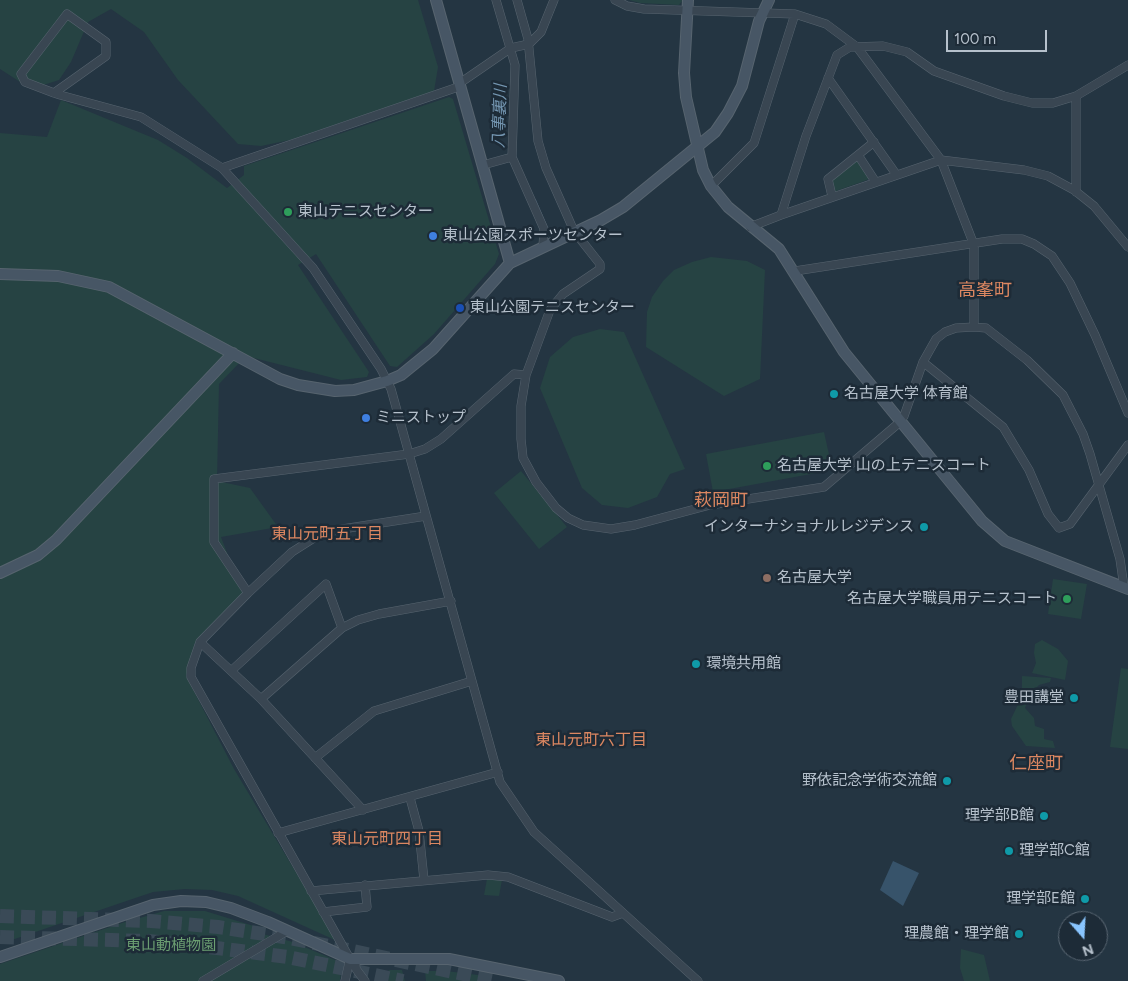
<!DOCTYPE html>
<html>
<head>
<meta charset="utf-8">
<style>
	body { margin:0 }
	#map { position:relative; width:1128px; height:981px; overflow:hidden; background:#243542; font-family:Figtree,sans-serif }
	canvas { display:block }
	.north { position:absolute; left:1058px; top:911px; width:50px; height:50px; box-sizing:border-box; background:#1d2b37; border:1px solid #5a6773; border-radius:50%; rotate:161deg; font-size:14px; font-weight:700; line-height:20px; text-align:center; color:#b6c1cc }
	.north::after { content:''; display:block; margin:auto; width:18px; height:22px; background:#89c5fe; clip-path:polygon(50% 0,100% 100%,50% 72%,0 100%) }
	.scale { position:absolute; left:946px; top:30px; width:101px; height:22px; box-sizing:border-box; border:2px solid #b6c1cc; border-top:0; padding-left:6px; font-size:15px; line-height:18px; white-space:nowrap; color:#b6c1cc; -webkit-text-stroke:4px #1d2b37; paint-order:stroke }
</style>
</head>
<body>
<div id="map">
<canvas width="1128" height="981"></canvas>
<div class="north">N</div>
<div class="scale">100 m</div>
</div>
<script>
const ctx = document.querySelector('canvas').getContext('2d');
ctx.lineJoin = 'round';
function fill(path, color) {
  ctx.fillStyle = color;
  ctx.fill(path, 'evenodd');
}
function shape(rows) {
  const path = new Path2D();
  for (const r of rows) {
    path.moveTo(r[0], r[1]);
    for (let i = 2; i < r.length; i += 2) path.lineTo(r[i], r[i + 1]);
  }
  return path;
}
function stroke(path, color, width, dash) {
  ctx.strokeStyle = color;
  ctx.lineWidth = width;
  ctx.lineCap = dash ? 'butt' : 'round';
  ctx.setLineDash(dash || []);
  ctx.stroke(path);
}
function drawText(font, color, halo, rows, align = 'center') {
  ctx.font = font + ' Figtree,"Noto Sans JP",sans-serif';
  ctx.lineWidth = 5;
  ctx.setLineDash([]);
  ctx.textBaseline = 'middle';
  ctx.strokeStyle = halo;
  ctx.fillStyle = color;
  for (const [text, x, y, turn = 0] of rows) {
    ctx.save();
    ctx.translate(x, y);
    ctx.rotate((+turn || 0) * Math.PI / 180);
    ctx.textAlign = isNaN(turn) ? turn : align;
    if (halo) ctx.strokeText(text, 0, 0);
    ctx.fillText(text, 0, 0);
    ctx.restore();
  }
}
fill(shape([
	[0,0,418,0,438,67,434,91,290,140,261,146,238,144,178,80,144,32,111,9,88,22,71,62,59,80,31,89,0,69],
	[629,0,683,0,679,5,640,3],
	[449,97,453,99,499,254,495,264,434,334,397,367,390,366,316,254,298,265,369,372,367,377,341,380,246,356,219,384,217,481,250,488,278,527,221,537,243,595,195,643,186,676,234,769,337,941,238,896,212,890,185,889,153,892,0,944,0,133,47,137,61,100,158,140,187,158,227,188,244,175,244,166],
	[858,158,869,178,867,180,836,191,833,190,832,178],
	[711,257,747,261,765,270,760,379,724,396,646,347,647,312,652,297,663,281,674,270,692,262],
	[600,329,624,332,685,469,670,474,657,497,628,508,602,505,582,488,540,388,550,357,573,337],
	[824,432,830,459,822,472,713,492,706,454],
	[521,471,567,527,539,549,494,493],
	[1053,579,1087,584,1081,619,1048,614],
	[1042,640,1058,649,1068,661,1065,680,1032,673,1036,663,1034,653,1035,644],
	[1121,668,1128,669,1128,749,1110,747],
	[1022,676,1051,678,1050,682,1039,685,1030,694,1025,708,1034,718,1035,726,1044,729,1044,739,1053,741,1055,748,1026,746,1012,726,1011,719,1022,696],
	[487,879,502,880,499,896,484,895],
	[164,911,205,911,257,927,263,934,293,942,342,963,340,981,0,981,0,964,122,923],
	[961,949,984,955,990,981,964,981,960,968],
	[389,970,402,970,405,981,382,981],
	[425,971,446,971,486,976,485,981,426,981]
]), '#264343');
fill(shape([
	[893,861,919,873,903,906,880,890]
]), '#37536a');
stroke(shape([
	[535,200,547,228]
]), '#37536a', 2);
stroke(shape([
	[0,916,151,921,218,927,290,938,497,981],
	[0,937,148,941,217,948,288,957,403,981]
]), '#3a4a57', 14, [14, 7]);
const street = shape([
	[496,0,515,65,512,157],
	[517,0,528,39,538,141,546,168,574,231,600,264,600,269,563,294,550,310,526,375],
	[828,78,896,174],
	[460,83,511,48,529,44,541,32,554,0],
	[54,93,106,56,106,42,67,14,21,74,25,82,54,93,60,95,141,117,222,168,313,268,381,369,391,389,500,782,534,832,698,981],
	[858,155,875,181],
	[483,165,512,157,544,229,543,247],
	[222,168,461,86],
	[711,186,754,143,795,14],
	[1076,192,1076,96],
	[832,196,828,179,874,142],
	[781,215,941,160,1024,170,1048,176,1074,190,1094,206,1128,247],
	[750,227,781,215,806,136,837,55,850,47,883,46,907,52,934,71,1004,96,1032,103,1053,103,1076,96,1128,65],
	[795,271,1002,239,1022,239,1034,244,1052,256,1070,283,1095,335,1128,413],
	[974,327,986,328,1027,360,1063,395,1083,434,1090,454,1120,559,1124,587],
	[923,362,1003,427,1029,470,1048,514,1059,528,1070,524,1128,445],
	[248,593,292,552,314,538,336,530,426,516],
	[200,642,261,699,363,810],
	[231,671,326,584,342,628],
	[261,699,342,628,358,620,379,614,451,601],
	[315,758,374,711,472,681],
	[410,798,419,831,424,880],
	[278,833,498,772],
	[311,891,488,875,508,877,612,917,623,913],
	[323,912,367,907,365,885],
	[355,959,356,969,365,981],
	[203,981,287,931],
	[345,981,350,959,191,677,191,668,200,642,248,593,214,542,214,479,409,454,425,449,441,439,514,374,526,375,521,406,521,439,523,458,536,482,556,508,568,518,583,525,611,529,635,525,710,505,824,487,900,422,904,416,923,362,936,339,945,332,956,328,974,327,974,245,941,160,857,47,826,24,795,14,644,9,627,6,615,0]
]);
const secondary = shape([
	[436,0,510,263],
	[688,0,684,73,686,97,703,170,711,186,728,207,779,249,844,352,982,521,1005,541,1128,589],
	[0,274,58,276,109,287,280,379,298,385,335,391,354,390,387,381,401,375,433,349,510,263,601,220,623,207,715,132,728,113,742,86,759,21,769,0],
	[0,573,38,555,56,540,233,353],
	[0,957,153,905,181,901,206,902,231,908,268,922,350,959,449,959,559,981]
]);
stroke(street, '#57646f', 9);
stroke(secondary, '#57646f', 12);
stroke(street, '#394652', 8);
stroke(secondary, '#475665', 10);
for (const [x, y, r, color] of [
	[288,212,5,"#2e9e5b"],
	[433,236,5,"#3f7fe0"],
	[460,308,5,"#1a4fb4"],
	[834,394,5,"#0f9aa8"],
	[366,418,5,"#3f7fe0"],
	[767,466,5,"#2e9e5b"],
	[924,527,5,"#0f9aa8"],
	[767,578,5,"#8d6e63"],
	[1067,599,5,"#2e9e5b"],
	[696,664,5,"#0f9aa8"],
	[1074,698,5,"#0f9aa8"],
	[947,781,5,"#0f9aa8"],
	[1044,816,5,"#0f9aa8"],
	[1009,851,5,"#0f9aa8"],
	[1085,899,5,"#0f9aa8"],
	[1019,934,5,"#0f9aa8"]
]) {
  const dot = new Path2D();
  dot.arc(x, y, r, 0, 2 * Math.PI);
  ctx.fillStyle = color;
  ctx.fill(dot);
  stroke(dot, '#1d2b37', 2);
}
drawText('15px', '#b6c1cc', '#1d2b37', [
	["東山テニスセンター",298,212],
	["東山公園スポーツセンター",443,236],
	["東山公園テニスセンター",470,308],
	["名古屋大学 体育館",844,394],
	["ミニストップ",376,418],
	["名古屋大学 山の上テニスコート",777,466],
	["インターナショナルレジデンス",914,527,"right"],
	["名古屋大学",777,578],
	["名古屋大学職員用テニスコート",1057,599,"right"],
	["環境共用館",706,664],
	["豊田講堂",1064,698,"right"],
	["野依記念学術交流館",937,781,"right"],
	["理学部B館",1034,816,"right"],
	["理学部C館",1019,851],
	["理学部E館",1075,899,"right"],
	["理農館・理学館",1009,934,"right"]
], 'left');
drawText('15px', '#6b9e71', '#1d2b37', [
	["東山動植物園",171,946]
]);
drawText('italic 16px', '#7496b1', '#1d2b37', [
	["八事裏川",500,116,-88]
]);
drawText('16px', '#dc8761', '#1d2b37', [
	["東山元町五丁目",327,534],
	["東山元町六丁目",591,740],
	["東山元町四丁目",387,839]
]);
drawText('18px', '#dc8761', '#1d2b37', [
	["高峯町",985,291],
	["萩岡町",721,501],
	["仁座町",1036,764]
]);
</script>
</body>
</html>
